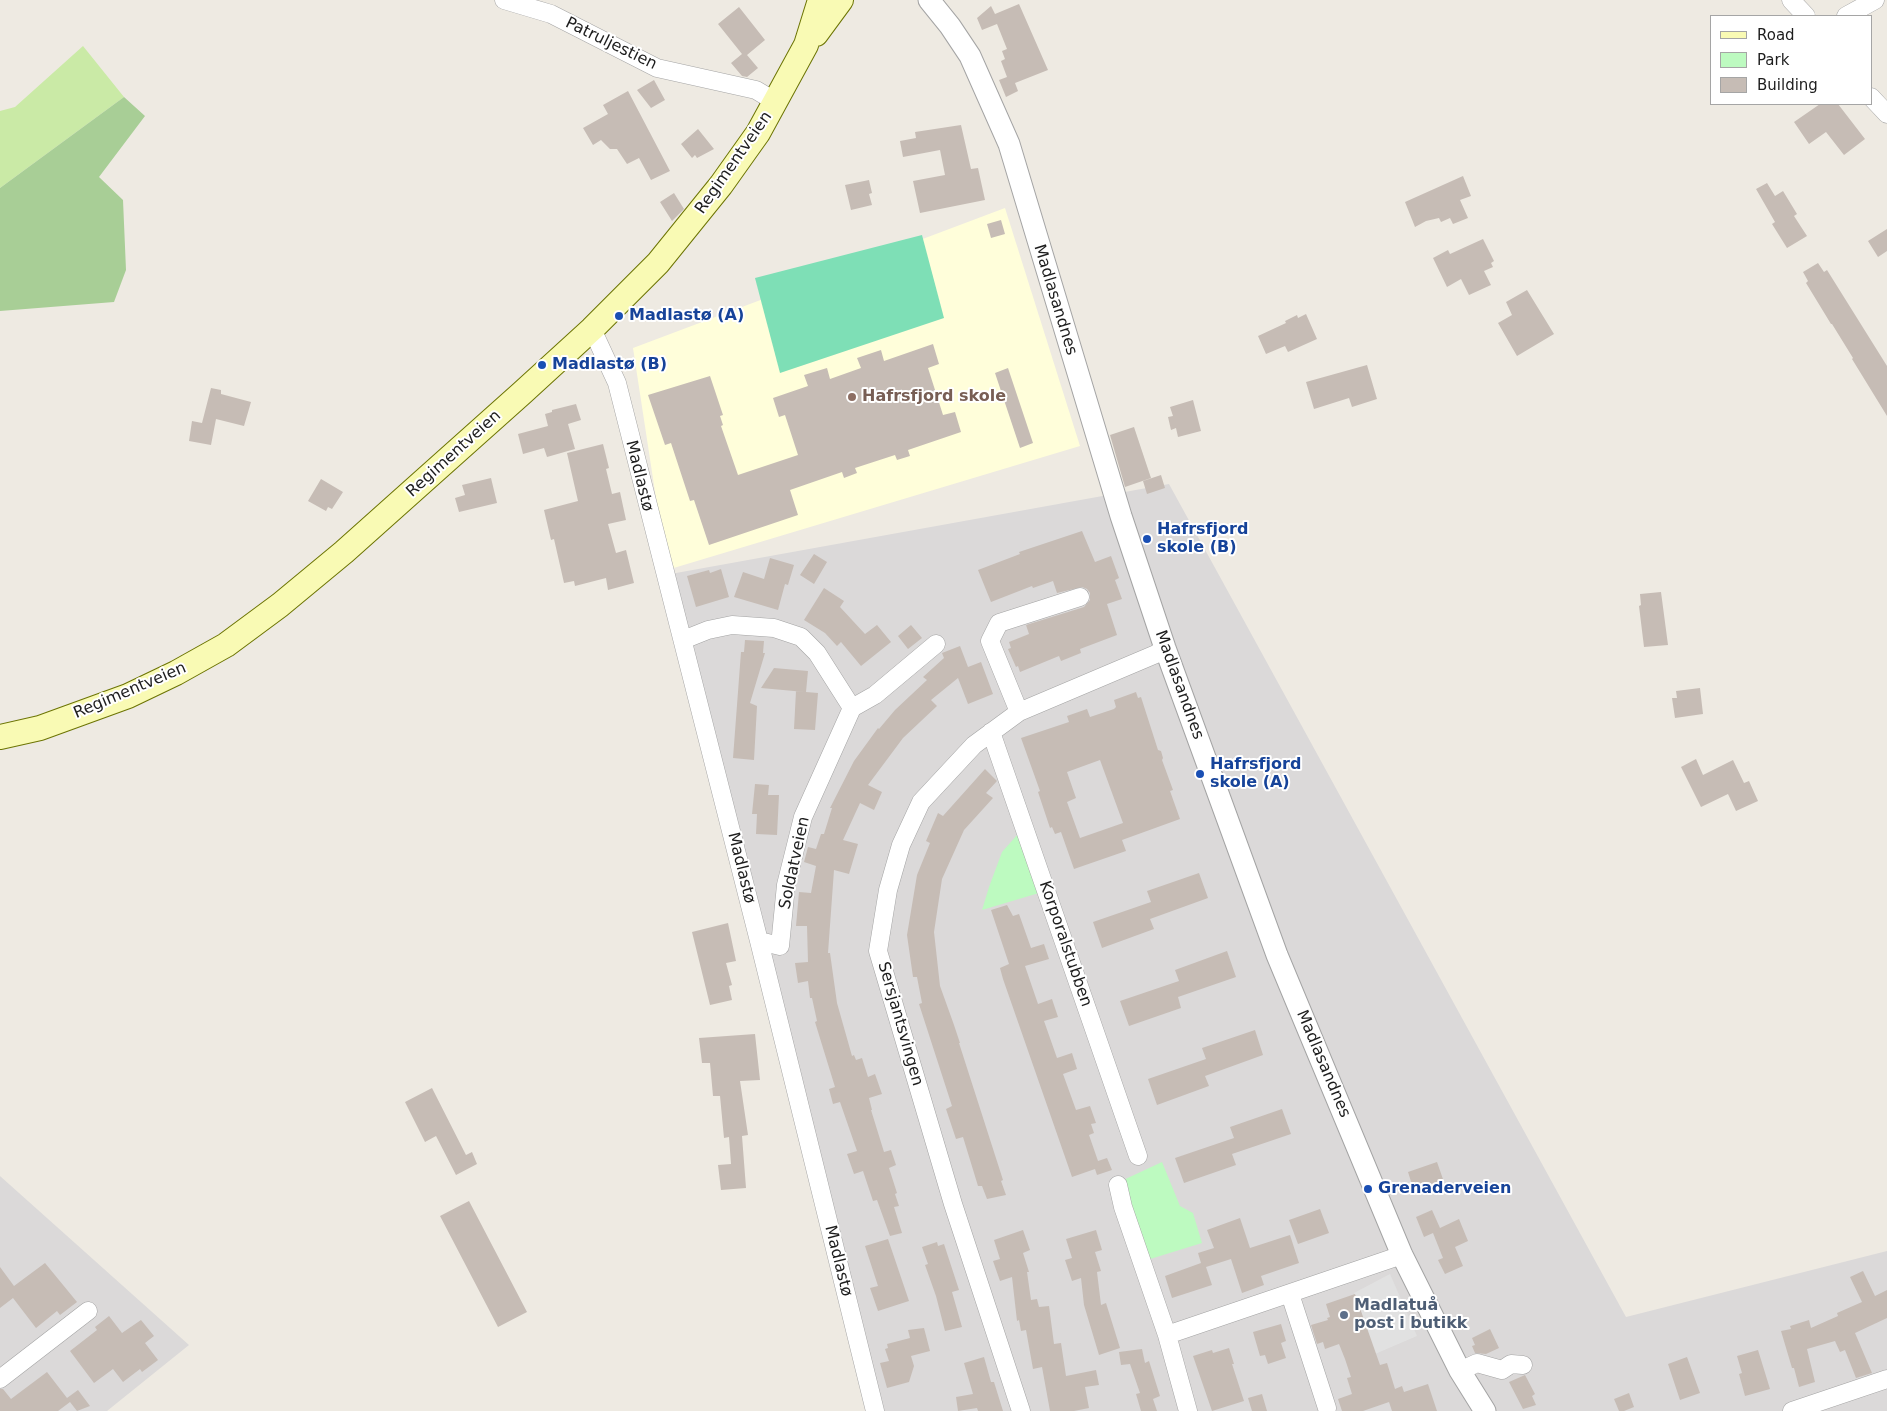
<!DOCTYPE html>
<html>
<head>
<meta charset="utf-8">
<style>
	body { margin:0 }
	#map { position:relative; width:1887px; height:1411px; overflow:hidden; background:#eeeae2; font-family:"DejaVu Sans",sans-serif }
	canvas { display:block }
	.legend { position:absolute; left:1710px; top:15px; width:162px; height:90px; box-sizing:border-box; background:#fff; border:1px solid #a5a5a5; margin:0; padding:6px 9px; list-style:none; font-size:15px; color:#1d1d1d }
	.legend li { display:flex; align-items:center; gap:10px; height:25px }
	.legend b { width:25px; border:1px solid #a5a5a5 }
</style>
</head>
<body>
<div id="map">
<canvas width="1887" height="1411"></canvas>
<ul class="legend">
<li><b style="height:6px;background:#f9fab4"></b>Road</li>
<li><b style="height:14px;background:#bdfac0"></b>Park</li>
<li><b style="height:14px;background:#c6bcb5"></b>Building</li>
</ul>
</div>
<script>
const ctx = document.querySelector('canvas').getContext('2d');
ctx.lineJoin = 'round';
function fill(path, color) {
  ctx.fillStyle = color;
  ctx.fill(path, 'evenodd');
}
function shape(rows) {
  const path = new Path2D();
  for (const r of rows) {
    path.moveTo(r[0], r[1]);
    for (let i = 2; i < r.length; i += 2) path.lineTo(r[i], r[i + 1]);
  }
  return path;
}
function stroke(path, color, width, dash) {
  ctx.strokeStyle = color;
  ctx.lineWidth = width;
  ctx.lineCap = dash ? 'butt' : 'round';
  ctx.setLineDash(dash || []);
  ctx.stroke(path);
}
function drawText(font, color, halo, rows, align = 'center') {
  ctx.font = font + ' "DejaVu Sans",sans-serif';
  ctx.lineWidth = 4;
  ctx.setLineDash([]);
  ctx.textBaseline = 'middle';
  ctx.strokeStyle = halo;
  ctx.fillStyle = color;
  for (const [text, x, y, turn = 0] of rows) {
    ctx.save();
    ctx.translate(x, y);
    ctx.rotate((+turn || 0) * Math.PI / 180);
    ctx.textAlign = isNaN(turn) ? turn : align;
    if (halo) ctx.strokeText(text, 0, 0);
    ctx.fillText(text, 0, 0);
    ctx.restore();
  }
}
fill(shape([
	[1169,484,1626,1317,1887,1251,1887,1411,879,1411,665,575],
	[0,1176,189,1345,107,1411,0,1411]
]), '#dbd9d9');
fill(shape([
	[1005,208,1080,446,667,570,633,348]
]), '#fffeda');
fill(shape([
	[83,46,124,97,0,188,0,111,15,107]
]), '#caeaa6');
fill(shape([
	[124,97,145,116,99,177,123,200,126,270,114,302,0,311,0,188]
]), '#a8ce96');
fill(shape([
	[1018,834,1039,893,982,910,989,887,1002,852],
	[1162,1162,1180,1206,1193,1213,1202,1243,1147,1260,1119,1182]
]), '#bdfac0');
fill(shape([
	[922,235,944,318,780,373,755,278]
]), '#7edfb6');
fill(shape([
	[1390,1274,1417,1336,1375,1354,1354,1293]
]), '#e1e1e1');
fill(shape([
	[1019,4,1048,70,1015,83,1018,91,1006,97,999,80,1007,77,1001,61,1005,59,1002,51,1007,49,997,24,982,30,977,18,991,6,995,14],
	[739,7,765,40,747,55,758,68,747,77,742,76,731,63,742,54,718,24],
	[654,80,665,100,651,108,637,90],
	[628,91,670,171,651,180,639,158,627,164,617,149,610,149,601,140,593,145,583,128,608,114,603,105],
	[1820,104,1838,104,1865,139,1844,155,1826,132,1809,144,1794,122],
	[961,125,971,169,978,168,985,200,920,213,913,181,945,175,940,150,903,157,900,141,916,138,915,132],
	[698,129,714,149,697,158,695,155,692,158,681,144],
	[1463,176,1471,196,1460,200,1468,218,1453,224,1450,218,1441,222,1439,218,1426,221,1415,227,1405,202],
	[869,180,872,193,869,194,872,205,851,210,845,185],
	[1767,183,1775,196,1783,191,1797,214,1794,216,1807,236,1787,248,1772,224,1775,222,1756,189],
	[674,193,684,209,672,221,660,202],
	[1001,220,1005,234,991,238,987,224],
	[1887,229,1887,251,1878,257,1868,241],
	[1483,239,1494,261,1491,263,1493,267,1484,271,1491,285,1469,295,1461,279,1447,287,1433,258,1448,250,1450,254],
	[1818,263,1824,272,1827,270,1887,366,1887,416,1852,359,1853,358,1832,324,1831,324,1806,283,1808,281,1803,272],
	[1527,290,1554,334,1517,356,1498,323,1512,315,1506,302],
	[1306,314,1317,339,1288,352,1285,346,1266,354,1258,336,1286,323,1285,321,1297,315,1298,318],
	[933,344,939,364,928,368,943,415,955,412,961,432,908,450,910,456,897,460,895,455,855,468,857,473,844,478,842,472,790,490,798,515,709,545,694,500,690,501,671,443,665,445,648,395,710,376,723,415,720,416,723,425,721,426,738,475,798,455,785,415,779,417,773,398,808,386,804,375,827,368,830,379,861,368,857,358,881,350,884,361],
	[1367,365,1377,399,1352,407,1349,398,1314,409,1306,382],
	[1008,368,1033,443,1020,448,995,373],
	[211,388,221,390,221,394,251,402,244,426,216,419,211,445,189,441,192,421,202,423],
	[1193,400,1201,431,1178,437,1176,428,1171,430,1168,417,1173,416,1170,407],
	[576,404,581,420,568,424,575,449,547,457,544,448,523,454,518,434,548,426,545,414,552,412,552,410],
	[1134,427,1151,478,1125,487,1110,435],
	[603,444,609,468,606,469,612,494,620,492,626,520,608,524,616,553,626,550,634,583,608,590,606,578,575,586,574,581,564,583,554,539,551,540,544,510,578,501,567,453],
	[1161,475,1165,488,1147,494,1143,481],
	[491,478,497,503,459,512,455,498,465,495,462,485],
	[321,479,343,492,332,509,328,507,326,511,308,501],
	[1082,531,1095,562,1111,556,1119,578,1115,580,1122,599,1107,604,1117,635,1080,649,1081,653,1061,661,1059,656,1020,672,1018,666,1016,667,1008,649,1011,648,1009,642,1029,634,1026,625,1084,607,1090,600,1090,593,1087,589,1082,587,1057,593,1053,581,1033,588,1032,586,991,602,978,570,1020,554,1019,552],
	[814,554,827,562,814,584,800,575],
	[770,558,794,565,788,585,785,584,778,610,734,597,743,572,764,579],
	[721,569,729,597,696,607,687,576,709,570,710,573],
	[824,588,844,601,840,607,865,634,877,625,891,642,861,666,841,642,837,646,825,633,804,620],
	[1661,592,1668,645,1644,647,1639,606,1641,605,1640,594],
	[911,625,922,638,908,649,898,636],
	[745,640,764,641,763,653,765,653,750,703,757,706,754,760,733,758,741,652,744,652],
	[960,646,968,667,981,662,993,694,968,704,958,678,931,700,937,706,903,738,868,785,882,792,874,810,860,803,843,840,858,844,849,874,834,870,828,953,830,953,837,1003,852,1056,854,1055,856,1060,862,1058,868,1077,875,1074,882,1094,869,1098,872,1110,871,1110,884,1152,891,1150,896,1165,889,1168,897,1193,895,1194,899,1206,894,1207,902,1233,890,1236,877,1200,873,1201,863,1171,854,1174,847,1154,857,1151,840,1102,833,1104,829,1089,835,1087,815,1022,817,1021,812,998,810,998,808,981,798,983,795,963,808,962,807,926,796,926,799,892,811,893,816,866,804,862,808,847,816,849,821,834,824,834,832,808,830,808,854,761,878,728,879,729,895,710,927,680,923,677,944,658,942,653],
	[774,668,808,671,806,692,818,693,815,730,794,729,796,691,805,692,761,688],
	[1700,688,1703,714,1675,718,1672,698,1677,698,1676,691],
	[1136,692,1138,698,1141,697,1158,750,1161,751,1163,758,1162,760,1173,790,1170,791,1180,819,1122,840,1126,851,1074,869,1061,832,1055,834,1052,827,1050,828,1038,792,1040,791,1021,738,1069,722,1067,716,1087,709,1090,717,1114,709,1116,707,1114,700],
	[1100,760,1123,823,1080,838,1067,802,1076,798,1067,772],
	[1696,759,1703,775,1733,760,1744,783,1749,781,1758,801,1736,811,1728,794,1701,807,1681,767],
	[985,769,997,781,986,793,993,798,964,830,942,879,934,932,940,986,954,1025,960,1043,959,1043,1003,1180,1001,1181,1006,1195,987,1199,982,1186,978,1186,963,1137,956,1139,946,1109,952,1106,919,1004,922,1003,917,977,913,977,907,935,917,875,930,843,926,841,938,813,943,816],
	[755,784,769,785,768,795,779,795,777,835,756,834,757,814,752,814],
	[1199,873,1208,898,1150,919,1154,929,1102,948,1093,922,1151,902,1147,891],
	[1007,905,1013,916,1019,914,1031,948,1044,944,1049,959,1025,966,1038,1004,1052,999,1058,1017,1044,1021,1057,1058,1072,1053,1077,1069,1063,1074,1076,1110,1090,1106,1096,1123,1091,1124,1094,1133,1089,1135,1098,1161,1107,1158,1112,1170,1097,1175,1095,1169,1072,1177,1003,979,1000,968,1009,964,991,910],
	[728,923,736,961,726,963,732,985,729,986,732,1000,710,1005,692,932],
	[1227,951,1236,977,1178,997,1181,1008,1129,1026,1120,1001,1179,981,1175,970],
	[1255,1030,1263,1055,1205,1076,1209,1086,1157,1105,1148,1079,1206,1059,1202,1048],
	[755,1034,760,1080,740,1081,748,1135,742,1136,746,1188,721,1190,718,1165,731,1164,729,1137,724,1138,720,1096,713,1096,710,1063,702,1063,699,1038],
	[432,1088,466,1155,472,1152,477,1164,456,1175,436,1136,425,1142,405,1102],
	[1282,1109,1291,1134,1232,1154,1236,1165,1184,1183,1175,1158,1234,1138,1230,1127],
	[1437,1162,1444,1182,1424,1189,1424,1187,1414,1191,1408,1172],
	[469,1201,527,1312,498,1327,440,1216],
	[1320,1209,1329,1233,1298,1244,1289,1220],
	[1432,1210,1440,1228,1459,1219,1468,1241,1455,1247,1463,1266,1445,1274,1438,1260,1443,1258,1433,1233,1424,1237,1416,1217],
	[1240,1218,1250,1248,1290,1235,1299,1263,1261,1276,1264,1285,1242,1293,1231,1259,1206,1267,1212,1285,1172,1298,1165,1276,1201,1263,1198,1253,1214,1248,1207,1230],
	[1023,1230,1030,1250,1023,1253,1029,1272,1027,1272,1031,1300,1037,1299,1039,1307,1049,1306,1054,1344,1061,1343,1066,1376,1096,1370,1099,1385,1085,1387,1089,1408,1074,1411,1050,1411,1042,1367,1033,1369,1026,1330,1021,1331,1019,1320,1017,1321,1012,1277,1000,1281,993,1261,1000,1259,994,1240],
	[1096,1230,1102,1250,1095,1252,1101,1271,1097,1272,1101,1305,1106,1303,1120,1348,1099,1355,1084,1305,1081,1278,1072,1281,1065,1260,1072,1258,1066,1239],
	[888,1239,909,1301,878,1311,870,1288,878,1286,865,1246],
	[937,1242,938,1246,944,1244,959,1290,952,1292,962,1327,945,1331,936,1296,925,1265,928,1264,922,1247],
	[45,1263,77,1302,60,1315,57,1311,36,1328,13,1298,0,1308,0,1267,14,1286],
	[1863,1271,1875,1296,1887,1290,1887,1318,1855,1333,1872,1373,1856,1378,1845,1350,1840,1352,1835,1341,1807,1349,1815,1382,1799,1387,1794,1368,1792,1368,1781,1331,1791,1329,1790,1326,1809,1320,1811,1328,1838,1316,1837,1313,1862,1302,1850,1277],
	[1355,1294,1380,1365,1387,1363,1395,1389,1402,1386,1404,1392,1428,1384,1437,1411,1392,1411,1389,1402,1363,1411,1342,1411,1338,1399,1352,1394,1347,1378,1351,1377,1345,1359,1339,1344,1325,1349,1323,1342,1317,1344,1311,1325,1328,1320,1327,1318,1330,1317,1326,1304],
	[109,1316,122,1333,141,1320,154,1336,145,1343,158,1360,142,1372,140,1369,123,1382,113,1369,94,1383,70,1351,97,1330,95,1327],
	[1281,1324,1286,1341,1281,1343,1286,1358,1268,1364,1265,1355,1260,1356,1253,1332],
	[924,1328,930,1351,911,1356,914,1366,909,1382,887,1388,880,1363,889,1361,885,1349,888,1348,887,1344,910,1338,908,1330],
	[1490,1329,1499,1348,1486,1354,1475,1353,1472,1346,1475,1345,1472,1338],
	[1229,1348,1234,1364,1232,1364,1244,1401,1212,1411,1193,1356,1212,1350,1213,1353],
	[1142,1349,1145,1363,1149,1361,1160,1396,1153,1399,1157,1411,1141,1411,1136,1394,1140,1393,1130,1364,1121,1365,1119,1352],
	[1758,1350,1770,1389,1745,1396,1739,1374,1742,1373,1737,1356],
	[984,1357,991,1382,994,1382,1003,1411,978,1411,977,1408,958,1411,956,1397,973,1394,964,1363],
	[1687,1357,1700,1393,1680,1400,1668,1364],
	[47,1372,67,1398,78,1390,90,1406,77,1411,70,1402,58,1411,0,1411,0,1389,3,1389,11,1399],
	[1525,1375,1535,1394,1532,1396,1536,1405,1523,1409,1509,1382],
	[1629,1393,1634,1407,1624,1411,1619,1411,1614,1399],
	[1262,1394,1267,1411,1252,1411,1248,1398]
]), '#c6bcb5');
const minor = shape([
	[504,0,551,14,657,68,756,90,776,102],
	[1791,0,1806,16],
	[1846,16,1875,0],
	[1871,97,1887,114],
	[592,329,617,383,759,941,875,1411],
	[683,640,708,630,732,625,774,628,801,637,817,653,852,708,803,817,786,885,780,946,759,941],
	[852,708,875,695,936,644],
	[1019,712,990,641,999,623,1080,597],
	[991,732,1138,1156],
	[1118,1185,1123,1207,1167,1335,1188,1411],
	[1290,1294,1327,1408],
	[1167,1335,1402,1255],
	[1460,1371,1477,1363,1502,1370,1511,1364,1523,1365],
	[0,1379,88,1311],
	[1021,1411,953,1204,878,951,888,890,901,845,921,802,974,745,1019,712,1156,654,1165,648],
	[1792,1411,1887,1379]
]);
const tertiary = shape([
	[929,0,950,26,970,56,1009,144,1121,516,1165,648,1277,955,1402,1255,1460,1371,1485,1411]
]);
const secondary = shape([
	[816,34,841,0],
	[0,737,40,728,128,696,176,673,226,645,280,605,344,552,522,393,592,329,658,263,721,185,758,133,806,45,820,0]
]);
stroke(minor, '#a4a4a4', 19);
stroke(tertiary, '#a4a4a4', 23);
stroke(secondary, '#6c7403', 26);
stroke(minor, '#fff', 18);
stroke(tertiary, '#fff', 21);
stroke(secondary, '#f9fab4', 24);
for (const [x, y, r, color] of [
	[619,316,5,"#1a4fb4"],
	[542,365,5,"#1a4fb4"],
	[852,397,5,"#8d6e63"],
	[1147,539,5,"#1a4fb4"],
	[1200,774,5,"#1a4fb4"],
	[1368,1189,5,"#1a4fb4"],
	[1344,1315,5,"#5c6f8a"]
]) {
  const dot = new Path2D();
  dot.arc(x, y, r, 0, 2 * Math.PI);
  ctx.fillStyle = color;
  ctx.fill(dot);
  stroke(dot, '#fff', 2);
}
drawText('16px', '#1d1d1d', '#fff', [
	["Patruljestien",611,44,26],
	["Regimentveien",734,163,-55],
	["Madlasandnes",1055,300,73],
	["Regimentveien",454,454,-42],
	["Madlastø",639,476,76],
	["Madlasandnes",1179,685,70],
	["Regimentveien",130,691,-23],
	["Soldatveien",795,863,-78],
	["Madlastø",741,868,76],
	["Korporalstubben",1065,944,71],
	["Sersjantsvingen",900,1024,74],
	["Madlasandnes",1323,1064,67],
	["Madlastø",838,1261,76]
]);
drawText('bold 16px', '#164399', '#fff', [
	["Madlastø (A)",629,316],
	["Madlastø (B)",552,365],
	["Hafrsfjord",1157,530],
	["skole (B)",1157,548],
	["Hafrsfjord",1210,765],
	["skole (A)",1210,783],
	["Grenaderveien",1378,1189]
], 'left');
drawText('bold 16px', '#785e54', '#fff', [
	["Hafrsfjord skole",862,397]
], 'left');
drawText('bold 16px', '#4e5e75', '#fff', [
	["Madlatuå",1354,1306],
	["post i butikk",1354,1324]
], 'left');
</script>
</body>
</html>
